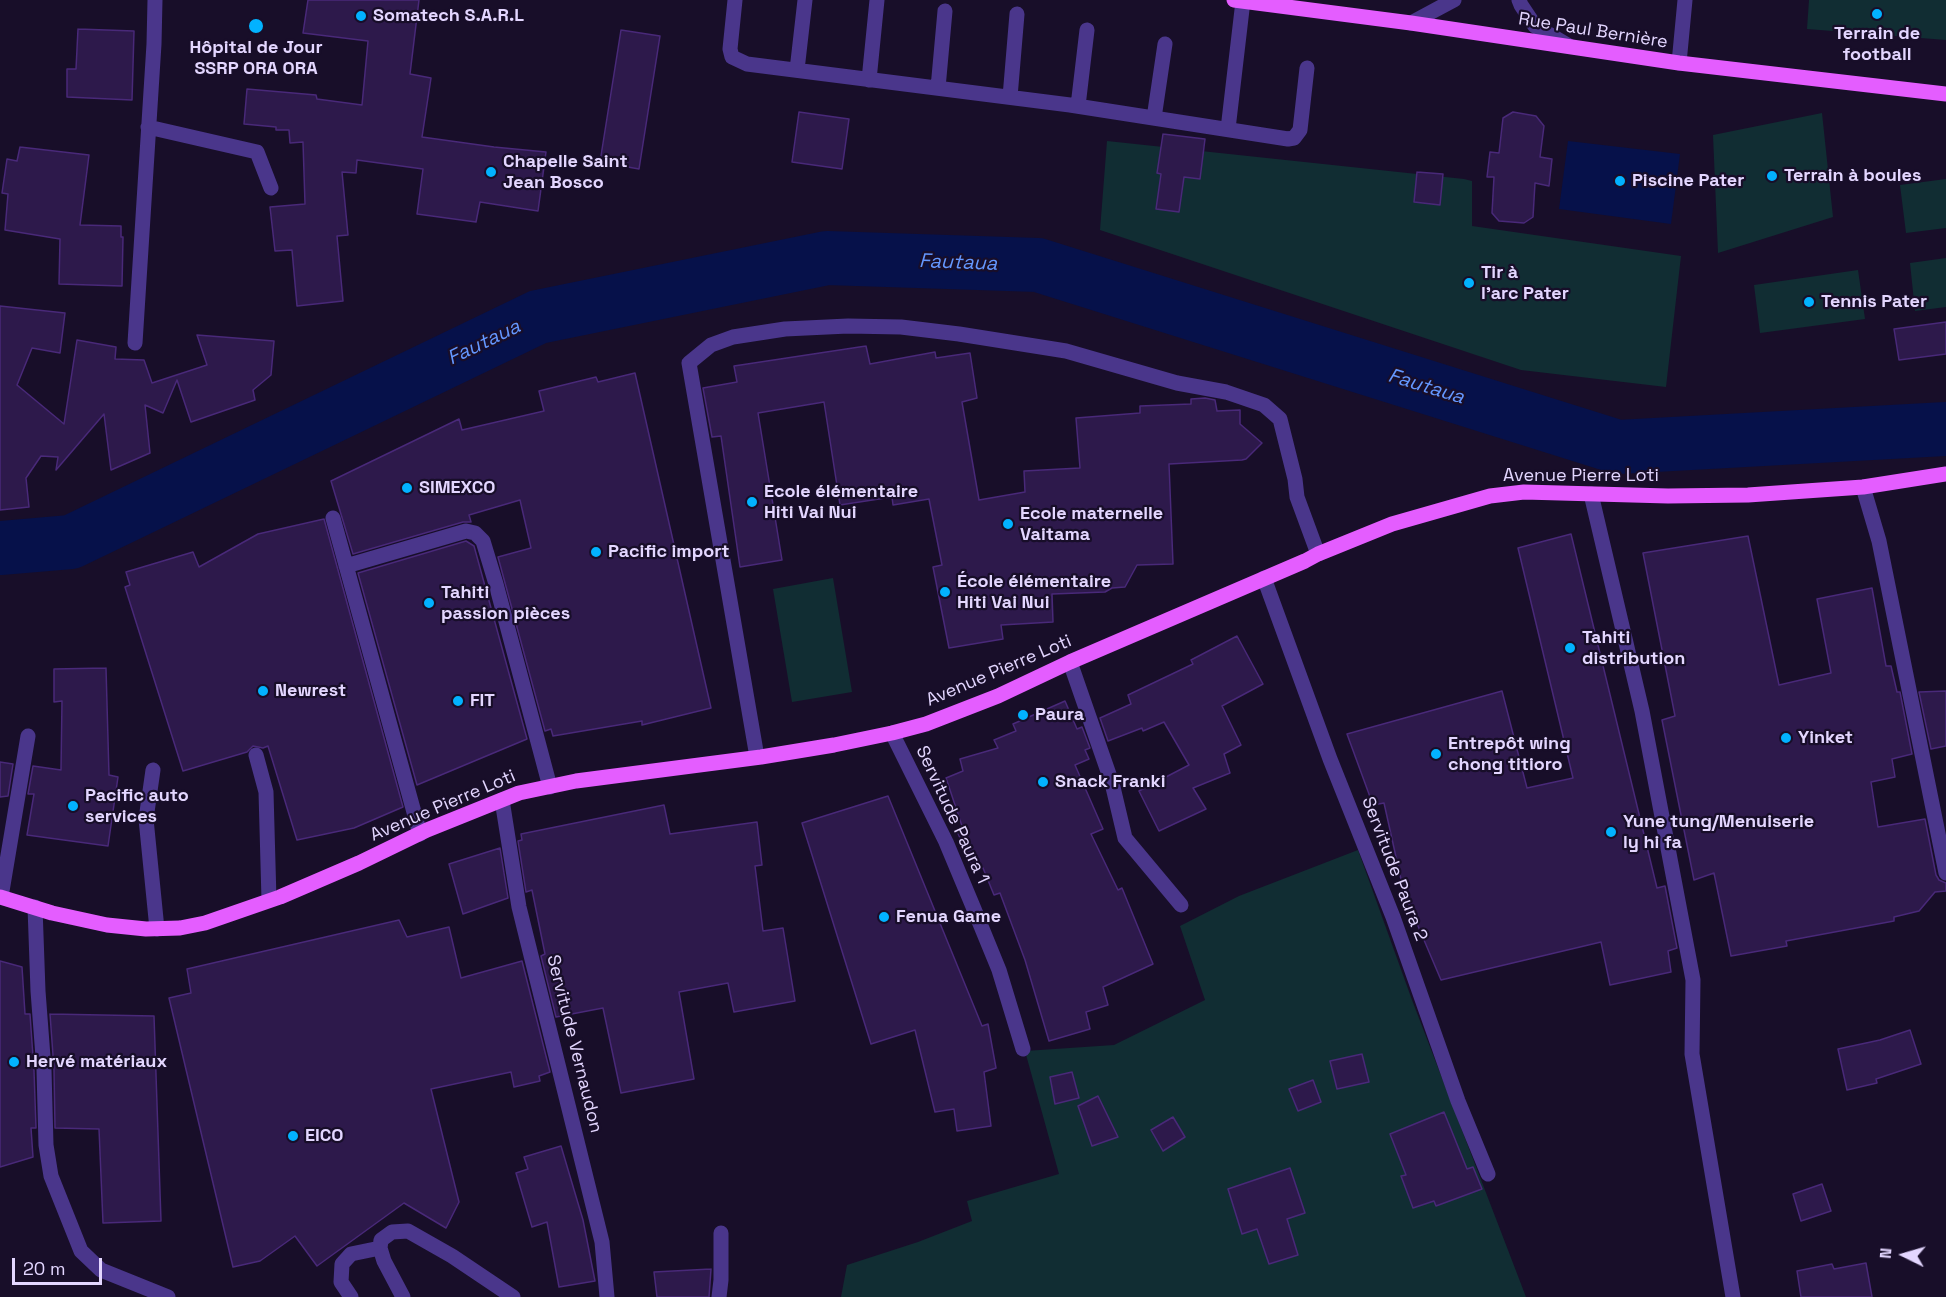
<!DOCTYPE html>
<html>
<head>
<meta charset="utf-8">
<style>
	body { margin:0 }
	#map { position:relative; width:1946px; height:1297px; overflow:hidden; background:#180e29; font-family:"Space Grotesk",sans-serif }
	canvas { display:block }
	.north { position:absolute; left:1874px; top:1225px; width:60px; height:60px; -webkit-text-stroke:4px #180e29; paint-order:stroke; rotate:275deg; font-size:16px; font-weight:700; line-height:24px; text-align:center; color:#e3d6ff }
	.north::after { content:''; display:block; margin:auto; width:21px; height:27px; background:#e3d6ff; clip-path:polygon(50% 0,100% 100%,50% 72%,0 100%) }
	.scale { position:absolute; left:12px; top:1258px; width:90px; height:27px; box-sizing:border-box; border:3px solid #e3d6ff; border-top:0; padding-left:8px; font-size:18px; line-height:21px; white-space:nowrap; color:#e3d6ff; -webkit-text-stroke:4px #180e29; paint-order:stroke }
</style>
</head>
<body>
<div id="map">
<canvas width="1946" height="1297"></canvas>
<div class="north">N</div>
<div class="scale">20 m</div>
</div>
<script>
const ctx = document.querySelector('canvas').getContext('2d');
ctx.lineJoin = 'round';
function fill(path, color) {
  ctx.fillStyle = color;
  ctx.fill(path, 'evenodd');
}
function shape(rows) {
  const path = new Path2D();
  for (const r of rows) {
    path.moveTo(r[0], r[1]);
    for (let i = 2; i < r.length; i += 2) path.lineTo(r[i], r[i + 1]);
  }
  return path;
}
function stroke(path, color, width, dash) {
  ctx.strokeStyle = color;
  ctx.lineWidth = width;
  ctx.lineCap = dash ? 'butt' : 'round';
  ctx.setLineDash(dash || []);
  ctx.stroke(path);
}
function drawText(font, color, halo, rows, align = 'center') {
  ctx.font = font + ' "Space Grotesk",sans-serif';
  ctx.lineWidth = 4.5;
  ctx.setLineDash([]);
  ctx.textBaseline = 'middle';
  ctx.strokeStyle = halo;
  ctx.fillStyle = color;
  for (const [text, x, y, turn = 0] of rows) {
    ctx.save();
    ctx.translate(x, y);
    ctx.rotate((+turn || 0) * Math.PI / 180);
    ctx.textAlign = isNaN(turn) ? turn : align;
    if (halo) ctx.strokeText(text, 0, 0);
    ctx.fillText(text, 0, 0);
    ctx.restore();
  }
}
fill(shape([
	[1809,0,1946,0,1946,40,1807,29],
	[1822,113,1833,217,1718,253,1713,135],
	[1107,141,1464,179,1472,181,1472,226,1681,256,1666,387,1521,370,1100,230],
	[1946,179,1946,228,1906,233,1900,185],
	[1946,258,1946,307,1915,311,1910,263],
	[1858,270,1865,319,1760,333,1754,285],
	[833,578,852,692,792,702,773,589],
	[1358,850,1412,1000,1526,1297,841,1297,847,1265,918,1242,972,1221,967,1201,1059,1174,1025,1051,1114,1045,1205,1000,1180,926,1239,896]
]), '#112d33');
fill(shape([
	[1568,141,1680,154,1671,224,1559,209]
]), '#06114a');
stroke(shape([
	[0,548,71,542,538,317,827,258,1038,265,1618,447,1946,429]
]), '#06114a', 54);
const building = shape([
	[308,0,419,0,410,74,431,78,422,137,494,147,546,152,538,211,480,202,476,222,417,214,423,169,357,160,356,173,342,172,348,235,337,236,343,301,297,306,292,250,275,251,270,207,305,204,303,142,290,143,289,130,276,130,276,127,244,124,247,89,316,95,317,99,362,105,368,41,303,33,308,0],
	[78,29,134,31,132,100,67,97,67,69,76,69,78,29],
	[621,30,660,36,639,169,600,162,621,30],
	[799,112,849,119,842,169,792,162,799,112],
	[1513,112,1536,116,1544,126,1540,157,1552,159,1549,186,1535,183,1533,217,1524,223,1499,221,1492,213,1494,177,1487,177,1490,152,1499,153,1503,118,1513,112],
	[1163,134,1205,139,1200,179,1184,177,1179,212,1156,209,1161,174,1157,173,1163,134],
	[20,147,89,155,80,225,121,226,121,237,123,237,122,286,59,284,60,239,5,230,8,194,2,193,7,159,17,161,20,147],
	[1417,172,1443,174,1440,205,1414,202,1417,172],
	[0,306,65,313,60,353,32,348,17,385,64,424,77,340,116,347,115,359,144,360,152,383,207,365,197,335,274,341,271,375,253,390,255,400,191,422,177,380,163,413,145,405,150,453,111,470,104,414,56,470,58,457,41,456,26,478,29,507,0,510,0,306],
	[1946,322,1946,354,1899,360,1894,329,1946,322],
	[866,346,870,364,935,352,936,358,970,353,977,398,962,402,979,500,1025,492,1024,471,1080,468,1076,418,1140,413,1140,406,1191,404,1191,399,1205,398,1215,400,1217,411,1240,410,1240,424,1262,443,1246,459,1242,460,1169,464,1173,564,1137,565,1125,587,1112,588,1105,592,1052,594,1053,622,1001,625,1003,639,949,648,933,567,942,565,929,499,893,505,892,497,840,505,824,402,758,413,782,560,740,567,721,436,712,437,703,388,737,382,734,366,866,346],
	[635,373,711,708,642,725,642,721,553,736,551,729,545,731,498,557,531,548,520,500,469,515,471,522,463,522,353,554,331,481,459,419,462,430,544,411,539,391,596,377,598,382,635,373],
	[324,519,403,807,354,828,297,840,268,746,263,748,253,746,247,752,183,771,125,587,130,585,126,572,193,552,199,567,258,534,324,519],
	[1571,534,1657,888,1665,886,1677,948,1668,951,1671,972,1610,985,1601,942,1441,980,1404,893,1384,803,1373,805,1347,734,1502,691,1527,788,1573,778,1518,548,1571,534],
	[1748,536,1779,685,1831,673,1817,599,1872,588,1886,666,1891,666,1897,692,1900,692,1912,754,1892,759,1895,777,1871,782,1878,827,1925,819,1936,875,1939,880,1946,883,1946,891,1935,892,1919,911,1894,917,1894,921,1786,941,1787,946,1731,956,1714,873,1694,880,1662,720,1675,716,1643,553,1748,536],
	[466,541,474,546,527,739,417,785,358,573,466,541],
	[1237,636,1263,684,1222,706,1241,745,1224,754,1230,773,1193,788,1206,809,1159,831,1139,791,1189,765,1164,722,1143,731,1142,728,1108,741,1100,718,1131,704,1128,695,1193,664,1191,660,1237,636],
	[106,668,109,775,118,777,108,846,27,835,34,794,28,794,33,766,61,770,62,701,54,702,54,669,106,668],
	[1946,691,1946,746,1931,749,1919,692,1946,691],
	[1065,701,1077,729,1082,727,1090,748,1085,750,1089,759,1075,765,1103,829,1091,834,1118,890,1122,888,1153,964,1103,987,1108,1005,1086,1012,1090,1029,1049,1041,1025,960,1000,893,994,895,983,868,974,871,957,831,963,829,946,778,963,771,960,759,998,748,994,740,1016,731,1013,724,1065,701],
	[0,762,13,764,8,796,0,797,0,762],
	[888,796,982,1026,988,1024,996,1068,984,1072,991,1126,957,1131,954,1109,935,1112,915,1030,871,1044,802,823,888,796],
	[664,805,670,834,757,822,762,865,755,866,763,931,783,928,795,1001,734,1012,728,983,679,992,694,1079,621,1093,603,1008,556,1017,541,956,545,954,532,890,526,892,518,841,522,840,521,834,664,805],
	[500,848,508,898,463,914,449,864,500,848],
	[399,920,407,937,449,927,461,978,522,961,550,1072,539,1076,540,1081,514,1087,511,1072,431,1089,459,1202,446,1228,404,1203,317,1266,295,1236,260,1261,233,1267,169,998,191,993,187,969,399,920],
	[0,961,22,967,25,1014,30,1014,34,1071,36,1128,31,1128,33,1157,0,1167,0,961],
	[50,1014,154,1016,161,1221,103,1223,99,1129,55,1128,54,1069,50,1014],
	[1910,1030,1921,1064,1876,1079,1877,1083,1847,1090,1838,1049,1880,1040,1910,1030],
	[1362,1054,1369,1082,1337,1089,1330,1061,1362,1054],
	[1072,1072,1079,1098,1055,1104,1050,1077,1072,1072],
	[1313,1080,1321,1102,1298,1111,1289,1089,1313,1080],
	[1098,1096,1118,1137,1092,1146,1078,1106,1098,1096],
	[1444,1112,1467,1169,1473,1167,1482,1189,1436,1206,1434,1201,1413,1208,1401,1176,1406,1175,1390,1134,1444,1112],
	[1173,1117,1185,1137,1163,1151,1151,1130,1173,1117],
	[561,1146,583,1220,595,1281,559,1287,547,1222,532,1227,516,1173,528,1169,524,1157,561,1146],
	[1290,1168,1305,1213,1287,1219,1298,1255,1269,1264,1257,1229,1242,1234,1228,1189,1290,1168],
	[1822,1184,1831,1211,1801,1221,1793,1194,1822,1184],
	[1866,1263,1872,1297,1801,1297,1797,1271,1832,1264,1834,1269,1866,1263],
	[711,1269,709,1297,657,1297,654,1272,711,1269]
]);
fill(building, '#2d194b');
stroke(building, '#492979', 1.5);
stroke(shape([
	[735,0,730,49,732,57,747,64,1070,105,1288,139,1294,138,1300,130,1307,68],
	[1519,0,1521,5,1535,26,1569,46],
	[1411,23,1454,0],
	[1679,63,1685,0],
	[797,70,805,0],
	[869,80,877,0],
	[938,88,945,11],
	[1010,97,1017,14],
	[1078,106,1087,30],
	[1154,118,1165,44],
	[148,127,257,152,271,188],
	[1228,129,1243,1],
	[135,343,154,44,155,0],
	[1863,487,1879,541,1946,873],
	[1591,494,1642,711,1693,980,1692,1054,1733,1297],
	[333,518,420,834],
	[346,566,466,531,475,533,483,541,496,584,550,787],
	[1264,578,1330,759,1393,917,1458,1101,1488,1174],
	[1070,662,1112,783,1125,838,1181,905],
	[892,733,946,842,974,909,999,970,1023,1049],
	[256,755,266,792,269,900],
	[757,757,689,363,711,345,733,337,785,329,848,326,901,327,959,334,1066,351,1177,383,1226,392,1264,405,1280,419,1295,479,1297,497,1318,554],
	[153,770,146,819,157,929],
	[502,800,519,907,602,1242,607,1297],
	[1,897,28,736],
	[35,907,38,991,44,1070,46,1145,51,1176,81,1251,101,1270,168,1297],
	[351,1297,341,1282,342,1264,351,1254,380,1248],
	[403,1297,384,1261,380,1248,381,1240,392,1232,408,1231,452,1256,513,1297],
	[719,1297,721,1280,721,1233]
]), '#4a368b', 15);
stroke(shape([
	[1234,0,1411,23,1679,63,1946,94],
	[0,897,52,913,107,925,146,929,180,928,205,923,280,897,359,863,427,830,519,793,576,781,761,757,834,745,892,733,926,724,998,696,1070,662,1305,561,1318,554,1392,524,1490,496,1524,492,1668,496,1748,495,1863,487,1946,474]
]), '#e45dff', 15);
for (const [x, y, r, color] of [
	[1877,14,6,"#02b2ff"],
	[361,16,6,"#02b2ff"],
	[256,26,8,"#02b2ff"],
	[491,172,6,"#02b2ff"],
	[1772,176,6,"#02b2ff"],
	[1620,181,6,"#02b2ff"],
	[1469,283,6,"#02b2ff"],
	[1809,302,6,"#02b2ff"],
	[407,488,6,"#02b2ff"],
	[752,502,6,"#02b2ff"],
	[1008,524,6,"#02b2ff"],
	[596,552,6,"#02b2ff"],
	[945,592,6,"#02b2ff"],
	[429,603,6,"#02b2ff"],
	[1570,648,6,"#02b2ff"],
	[263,691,6,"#02b2ff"],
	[458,701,6,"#02b2ff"],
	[1023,715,6,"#02b2ff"],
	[1786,738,6,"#02b2ff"],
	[1436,754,6,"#02b2ff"],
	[1043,782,6,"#02b2ff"],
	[73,806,6,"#02b2ff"],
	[1611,832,6,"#02b2ff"],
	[884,917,6,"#02b2ff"],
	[14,1062,6,"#02b2ff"],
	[293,1136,6,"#02b2ff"]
]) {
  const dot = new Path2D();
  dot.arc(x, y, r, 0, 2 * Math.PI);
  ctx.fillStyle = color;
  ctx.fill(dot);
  stroke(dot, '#180e29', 2);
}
drawText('bold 18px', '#e3d6ff', '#180e29', [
	["Somatech S.A.R.L",373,16],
	["Terrain de",1877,34,"center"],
	["football",1877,55,"center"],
	["Hôpital de Jour",256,48,"center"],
	["SSRP ORA ORA",256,69,"center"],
	["Chapelle Saint",503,162],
	["Jean Bosco",503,183],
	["Terrain à boules",1784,176],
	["Piscine Pater",1632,181],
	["Tir à",1481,273],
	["l'arc Pater",1481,294],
	["Tennis Pater",1821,302],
	["SIMEXCO",419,488],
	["Ecole élémentaire",764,492],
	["Hiti Vai Nui",764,513],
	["Ecole maternelle",1020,514],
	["Vaitama",1020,535],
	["Pacific import",608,552],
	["École élémentaire",957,582],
	["Hiti Vai Nui",957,603],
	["Tahiti",441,593],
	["passion pièces",441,614],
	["Tahiti",1582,638],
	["distribution",1582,659],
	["Newrest",275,691],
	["FIT",470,701],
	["Paura",1035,715],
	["Yinket",1798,738],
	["Entrepôt wing",1448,744],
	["chong titioro",1448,765],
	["Snack Franki",1055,782],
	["Pacific auto",85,796],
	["services",85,817],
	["Yune tung/Menuiserie",1623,822],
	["ly hi fa",1623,843],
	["Fenua Game",896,917],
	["Hervé matériaux",26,1062],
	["EICO",305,1136]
], 'left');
drawText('18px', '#e3d6ff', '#180e29', [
	["Rue Paul Bernière",1593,31,9],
	["Avenue Pierre Loti",1581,476],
	["Avenue Pierre Loti",999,671,-23],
	["Avenue Pierre Loti",443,806,-23],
	["Servitude Paura 1",952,815,65],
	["Servitude Paura 2",1394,869,69],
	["Servitude Vernaudon",574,1044,76]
]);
drawText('italic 20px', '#6497ff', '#180e29', [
	["Fautaua",958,263,2],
	["Fautaua",484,343,-26],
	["Fautaua",1426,387,17]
]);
</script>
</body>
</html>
